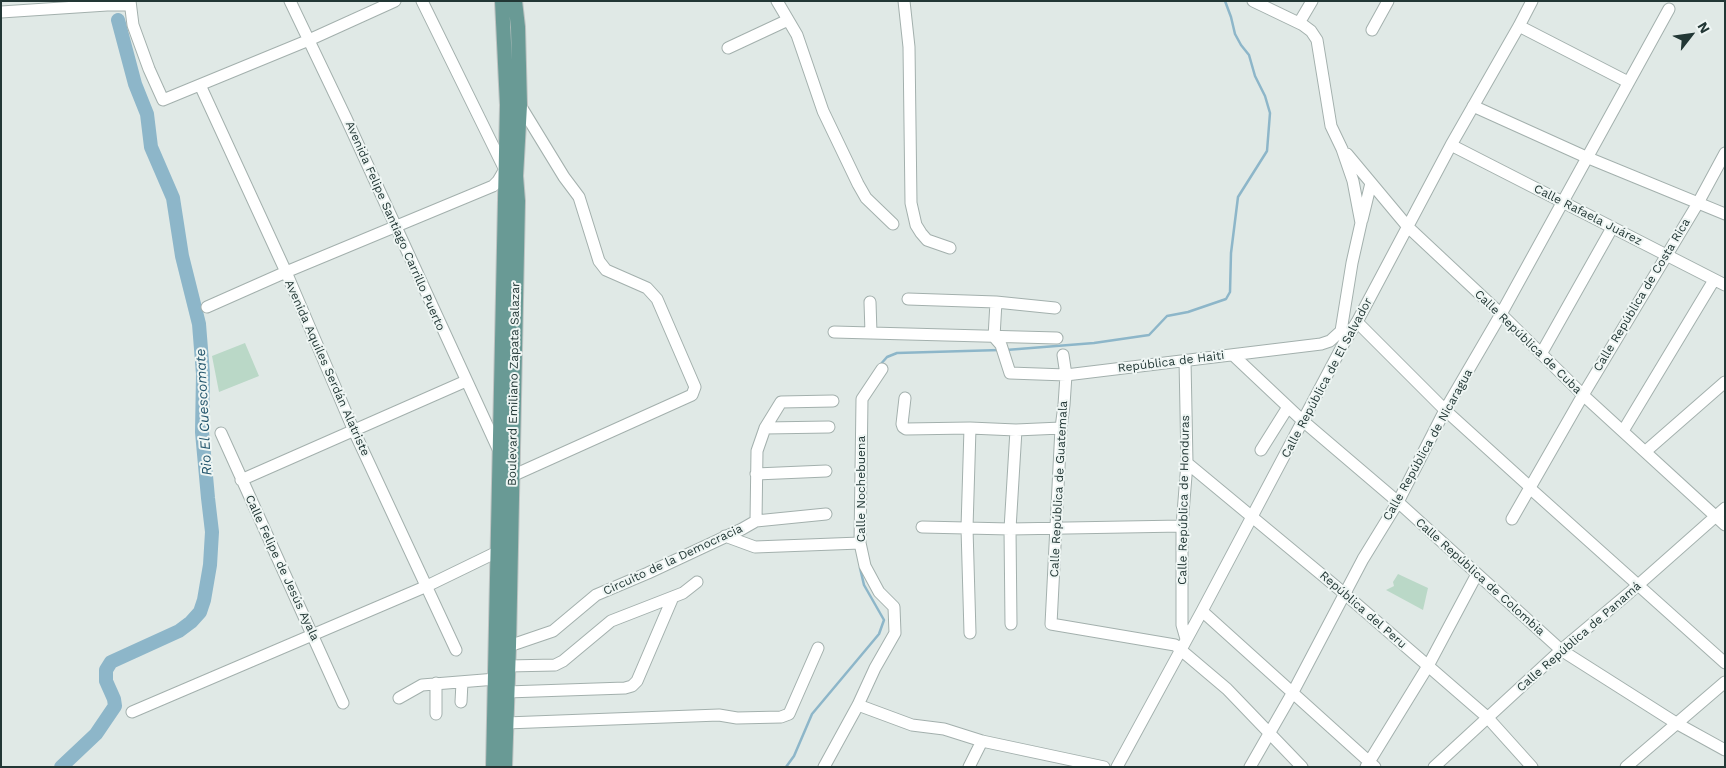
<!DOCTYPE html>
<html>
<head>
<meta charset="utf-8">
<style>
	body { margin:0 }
	#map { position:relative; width:1726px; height:768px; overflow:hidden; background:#e0e9e6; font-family:"Work Sans",sans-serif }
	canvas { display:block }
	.frame { position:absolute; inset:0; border:2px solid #223735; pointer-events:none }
	.north { position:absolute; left:1666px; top:10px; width:50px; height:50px; -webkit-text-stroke:4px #eff6f4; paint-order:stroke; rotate:60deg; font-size:14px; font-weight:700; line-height:20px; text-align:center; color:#223735 }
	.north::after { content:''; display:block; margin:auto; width:18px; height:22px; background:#223735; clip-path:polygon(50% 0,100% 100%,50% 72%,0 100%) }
</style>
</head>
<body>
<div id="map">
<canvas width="1726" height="768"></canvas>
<div class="frame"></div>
<div class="north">N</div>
</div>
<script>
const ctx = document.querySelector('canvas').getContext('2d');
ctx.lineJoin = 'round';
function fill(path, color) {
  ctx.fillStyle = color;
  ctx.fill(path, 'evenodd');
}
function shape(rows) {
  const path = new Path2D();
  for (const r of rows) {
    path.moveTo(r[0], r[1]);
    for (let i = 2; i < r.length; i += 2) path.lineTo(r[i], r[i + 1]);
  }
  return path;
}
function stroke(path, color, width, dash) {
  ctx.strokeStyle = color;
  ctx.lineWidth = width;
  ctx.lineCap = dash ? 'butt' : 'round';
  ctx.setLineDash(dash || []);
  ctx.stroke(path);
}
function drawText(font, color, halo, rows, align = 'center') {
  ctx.font = font + ' "Work Sans",sans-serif';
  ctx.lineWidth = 4;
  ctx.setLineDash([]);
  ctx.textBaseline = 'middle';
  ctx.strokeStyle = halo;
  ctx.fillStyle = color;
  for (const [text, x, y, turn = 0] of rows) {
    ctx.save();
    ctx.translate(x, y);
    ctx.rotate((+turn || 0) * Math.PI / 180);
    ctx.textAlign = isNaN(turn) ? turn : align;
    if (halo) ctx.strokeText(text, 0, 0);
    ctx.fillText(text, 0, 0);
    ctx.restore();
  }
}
fill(shape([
	[245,343,259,376,219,392,212,356],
	[1398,574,1428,588,1423,610,1386,590,1394,586,1393,582]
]), '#bad8c7');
stroke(shape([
	[1006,350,1094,343,1149,335,1167,316,1188,312,1226,299,1230,292,1231,253,1238,197,1267,151,1270,113,1265,96,1255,76,1249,55,1241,45,1235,34,1231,17,1225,1],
	[880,365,887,357,897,353,1000,350],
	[786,767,794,756,812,714,879,634,884,620,864,585,860,568]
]), '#8db6c9', 2.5);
stroke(shape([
	[61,767,96,734,115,706,114,699,106,681,106,670,111,662,179,631,191,622,200,612,204,600,210,565,212,532,208,498,202,432,203,374,199,324,182,256,173,198,151,147,147,114,135,84,118,20]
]), '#8db6c9', 14);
const minor = shape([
	[130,1,133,25,149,69,163,100,309,40,395,1],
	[290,1,346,118,499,451],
	[422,1,505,170],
	[777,1,797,35,823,111,858,184,866,198,893,224],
	[904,1,909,47,911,203,916,225,921,233,927,240,950,248],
	[1,12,107,5,130,5],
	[1299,23,1312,1],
	[1519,26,1628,82],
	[1372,30,1388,1],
	[728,48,788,20],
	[200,85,286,272,354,431,456,650],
	[1473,106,1586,157,1725,214],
	[1451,145,1725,285],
	[1347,154,1408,227,1501,314,1583,395,1725,525],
	[1362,220,1371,183],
	[908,299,996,302,1055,308],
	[870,302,871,333],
	[996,302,994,337,1001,345,1010,373,1066,375,1321,344,1330,341,1341,331,1352,263,1361,223,1353,181,1342,149,1331,126,1317,40,1311,31,1303,25,1253,1],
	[207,307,286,272,493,186,498,181,505,169],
	[1357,322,1445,410,1530,487,1532,490,1725,663],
	[834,332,1057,338],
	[1541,354,1612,228],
	[1063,355,1066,375,1064,405,1061,428,1051,624,1175,645,1227,689,1302,767],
	[1233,355,1303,421,1398,502,1561,650,1676,723,1725,750],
	[1185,360,1187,463,1182,526,1182,625,1186,639],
	[905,398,902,424,903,427,906,429,970,428,1016,430,1061,428],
	[765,428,829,427],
	[970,428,967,528,970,633],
	[1623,431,1714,280],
	[221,433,343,703],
	[1261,450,1288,407],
	[1646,451,1725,382],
	[1187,463,1345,594,1487,717,1532,767],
	[756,474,826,471],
	[512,476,692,395,695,387,657,299,647,288,606,270,599,261,579,197,564,177,520,105],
	[241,480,466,381],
	[1512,519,1583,395,1698,203,1725,153],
	[756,521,757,451,765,428,781,402,833,401],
	[922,527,1010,529,1182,526],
	[725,536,755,547,860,543],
	[1202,611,1375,767],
	[1011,624,1010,529,1016,430],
	[509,646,553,631,596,595,648,573,742,529,756,521,826,514],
	[508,666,555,665,563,661,611,621,683,593,697,582],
	[507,692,625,688,632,686,637,681,673,597],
	[399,698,422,685,496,679],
	[461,702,462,682],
	[858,705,912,725,944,729,982,741,1104,767],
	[132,712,427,586,497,552,504,552],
	[436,714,436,683],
	[506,723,719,715,737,718,781,717,789,714,818,648],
	[824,767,858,705,875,668,895,633,894,607,879,592,865,566,860,543,862,399,882,369],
	[969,767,982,741],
	[1117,767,1202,611,1345,341,1357,322,1451,145,1519,26,1532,1],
	[1250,767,1293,692,1363,559,1398,502,1445,410,1501,314,1669,9],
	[1366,767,1428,666,1477,574],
	[1434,767,1561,650,1629,593,1725,508],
	[1626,767,1725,682]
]);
const major = shape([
	[493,767,507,105,502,1],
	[505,767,509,646,518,201,516,176,520,105,518,27,515,1]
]);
stroke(minor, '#a3b0ad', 13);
stroke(major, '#bdc3c2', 16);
stroke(minor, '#fff', 11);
stroke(major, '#699a95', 14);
drawText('12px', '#223735', '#eff6f4', [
	["Calle Rafaela Juárez",1588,215,27],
	["Avenida Felipe Santiago Carrillo Puerto",395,226,66],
	["Calle República de Costa Rica",1642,295,-59],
	["Calle República de Cuba",1528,342,44],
	["República de Haiti",1171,362,-7],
	["Avenida Aquiles Serdán Alatriste",327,368,66],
	["Calle República de El Salvador",1327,378,-62],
	["Boulevard Emiliano Zapata Salazar",514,384,-89],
	["Calle República de Nicaragua",1428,445,-61],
	["Calle Nochebuena",861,489,-90],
	["Calle República de Guatemala",1059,489,-87],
	["Calle República de Honduras",1184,500,-89],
	["Circuito de la Democracia",673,560,-25],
	["Calle Felipe de Jesús Ayala",282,568,65],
	["Calle República de Colombia",1480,577,42],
	["República del Peru",1363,610,41],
	["Calle República de Panamá",1579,637,-41]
]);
drawText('italic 14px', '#23556c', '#eff6f4', [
	["Rio El Cuescomate",204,412,-93]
]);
</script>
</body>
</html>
